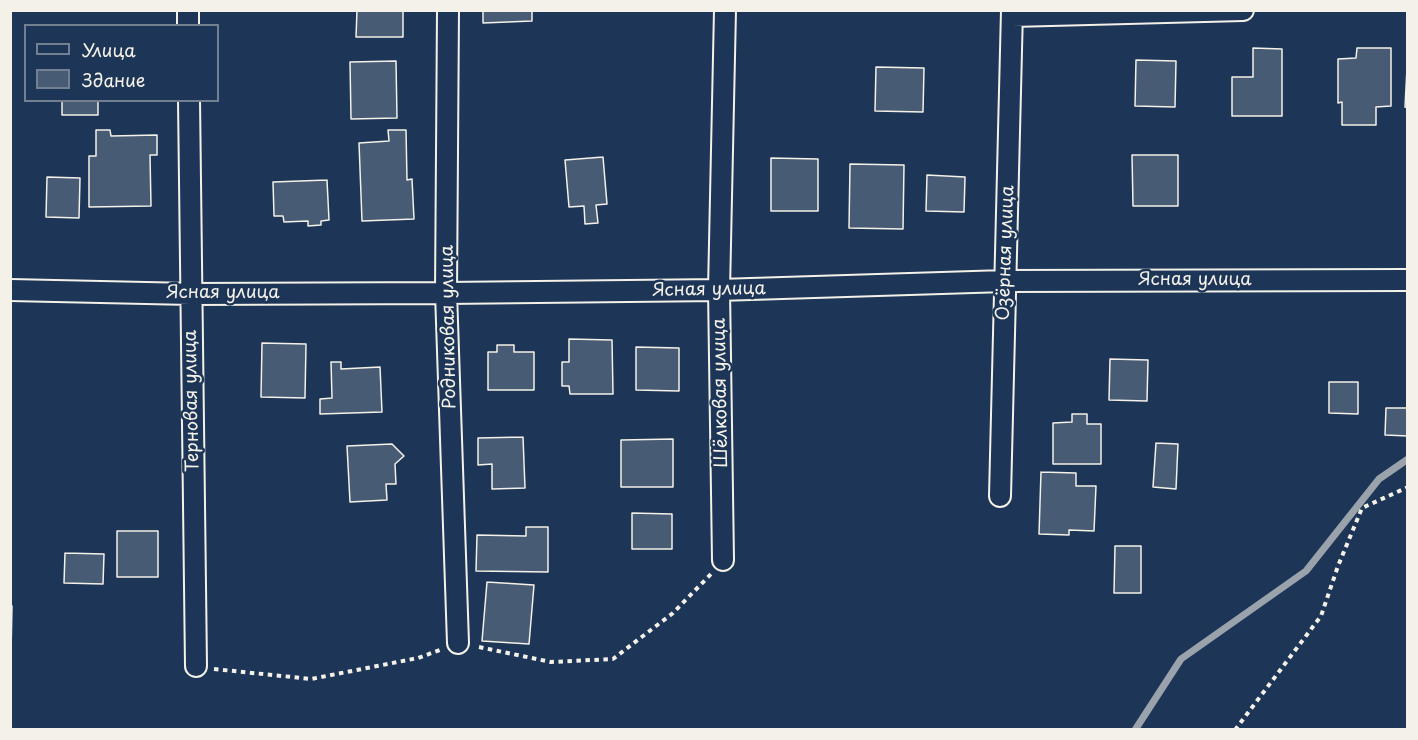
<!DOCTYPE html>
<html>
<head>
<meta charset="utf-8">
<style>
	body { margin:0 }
	#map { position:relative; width:1418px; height:740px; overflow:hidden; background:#1d3557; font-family:"Playpen Sans",sans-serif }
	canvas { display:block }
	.frame { position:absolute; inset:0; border:12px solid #f4f1e8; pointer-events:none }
	.legend { position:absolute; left:24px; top:24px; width:195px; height:78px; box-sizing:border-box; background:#1d3557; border:2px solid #738091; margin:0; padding:8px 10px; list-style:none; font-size:18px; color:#f4f1e8 }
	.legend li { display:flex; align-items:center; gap:12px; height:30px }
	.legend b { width:30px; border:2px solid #738091 }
</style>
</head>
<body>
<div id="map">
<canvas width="1418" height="740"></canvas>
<div class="frame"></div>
<ul class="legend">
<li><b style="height:8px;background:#1d3557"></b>Улица</li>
<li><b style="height:16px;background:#485b74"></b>Здание</li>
</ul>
</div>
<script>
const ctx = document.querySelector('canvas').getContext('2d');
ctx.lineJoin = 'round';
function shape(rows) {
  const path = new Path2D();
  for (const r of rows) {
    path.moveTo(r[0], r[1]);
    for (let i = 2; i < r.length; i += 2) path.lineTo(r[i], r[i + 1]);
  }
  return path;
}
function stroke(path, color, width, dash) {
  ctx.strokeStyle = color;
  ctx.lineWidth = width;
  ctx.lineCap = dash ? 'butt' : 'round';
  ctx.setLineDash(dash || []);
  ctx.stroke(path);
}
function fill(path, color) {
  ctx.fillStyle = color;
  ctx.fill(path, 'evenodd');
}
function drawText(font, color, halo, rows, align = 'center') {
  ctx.font = font + ' "Playpen Sans",sans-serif';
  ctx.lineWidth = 5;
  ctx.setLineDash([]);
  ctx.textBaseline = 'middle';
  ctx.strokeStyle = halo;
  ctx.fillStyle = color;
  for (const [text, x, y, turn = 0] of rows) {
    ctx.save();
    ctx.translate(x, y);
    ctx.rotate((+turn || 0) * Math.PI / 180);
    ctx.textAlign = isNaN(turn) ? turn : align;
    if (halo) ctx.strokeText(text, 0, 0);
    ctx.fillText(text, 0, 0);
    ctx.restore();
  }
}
stroke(shape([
	[1135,730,1181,659,1306,571,1379,479,1408,459]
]), '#9aa2ab', 7);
const building = shape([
	[357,10,403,10,403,37,356,37,357,10],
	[483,10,532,10,532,21,483,23,483,10],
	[1253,48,1282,49,1282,116,1232,116,1232,77,1253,77,1253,48],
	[1357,48,1391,48,1391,106,1376,107,1376,125,1342,125,1342,102,1338,103,1338,59,1356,58,1357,48],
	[1136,60,1176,61,1175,107,1135,106,1136,60],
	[396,61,397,118,351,119,350,62,396,61],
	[876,67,924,68,923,112,875,111,876,67],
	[1407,68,1408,68,1408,108,1405,107,1407,68],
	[62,100,98,100,98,115,62,115,62,100],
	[96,130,110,130,111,136,157,135,157,155,150,155,151,206,89,207,89,156,96,156,96,130],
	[388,130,406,130,407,180,412,179,414,219,362,221,359,143,389,141,388,130],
	[1132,155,1178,155,1178,206,1133,206,1132,155],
	[603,157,607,204,596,205,598,223,585,224,584,206,569,207,565,160,603,157],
	[771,158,818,159,818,211,771,211,771,158],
	[850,164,904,165,903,229,849,228,850,164],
	[927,175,965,177,964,212,926,211,927,175],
	[47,177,80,178,79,218,46,217,47,177],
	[327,180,329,220,321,221,321,225,308,226,308,221,284,222,283,216,274,216,273,182,327,180],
	[569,339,612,340,613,394,570,394,569,386,562,386,562,362,569,362,569,339],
	[262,343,306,344,305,398,261,397,262,343],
	[497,345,514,345,514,352,534,352,534,390,488,390,488,352,497,352,497,345],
	[636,347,679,348,679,391,636,390,636,347],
	[1110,359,1148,360,1147,401,1109,400,1110,359],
	[331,362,341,362,341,369,380,367,382,412,320,414,320,399,332,398,331,362],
	[1329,382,1358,382,1358,414,1329,413,1329,382],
	[1386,408,1408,408,1408,436,1385,435,1386,408],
	[1072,414,1087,414,1087,424,1101,424,1101,464,1053,464,1053,423,1072,422,1072,414],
	[523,437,525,488,492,489,492,464,478,465,478,438,523,437],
	[673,439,673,487,621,487,621,440,673,439],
	[1156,443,1178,444,1176,489,1153,487,1156,443],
	[392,444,404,456,395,464,396,484,386,484,387,500,350,502,347,446,392,444],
	[1041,472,1076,473,1076,486,1096,486,1094,531,1069,530,1069,535,1039,534,1041,472],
	[632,513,672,514,672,549,632,549,632,513],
	[526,527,548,527,548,572,476,571,477,535,526,536,526,527],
	[117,531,158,531,158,577,117,577,117,531],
	[1115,546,1141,546,1141,593,1114,593,1115,546],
	[65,553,104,554,103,584,64,583,65,553],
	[487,582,534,585,529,644,482,641,487,582],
	[10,606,12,606,11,653,10,653,10,606]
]);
fill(building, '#485b74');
stroke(building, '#f4f1e8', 1.5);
const minor = shape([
	[188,10,188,26],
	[448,10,446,293,458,643],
	[1012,16,1243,10],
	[189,100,196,666],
	[10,290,191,294,446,293,719,290,1005,281,1408,280],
	[1000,496,1012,10],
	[723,560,719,290,725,10]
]);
stroke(minor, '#f4f1e8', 24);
stroke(shape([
	[479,647,551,662,613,659,673,613,711,574],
	[214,669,311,679,418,658,440,650],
	[1235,730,1321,616,1338,566,1362,508,1408,487]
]), '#f4f1e8', 4, [4.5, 4.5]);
stroke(minor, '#1d3557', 20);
drawText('18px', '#f4f1e8', '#1d3557', [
	["Озёрная улица",1006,253,-88],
	["Ясная улица",1195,280],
	["Ясная улица",709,290,-1],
	["Ясная улица",223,293],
	["Родниковая улица",449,327,-91],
	["Шёлковая улица",721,393,-91],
	["Терновая улица",192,401,-91]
]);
</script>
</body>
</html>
